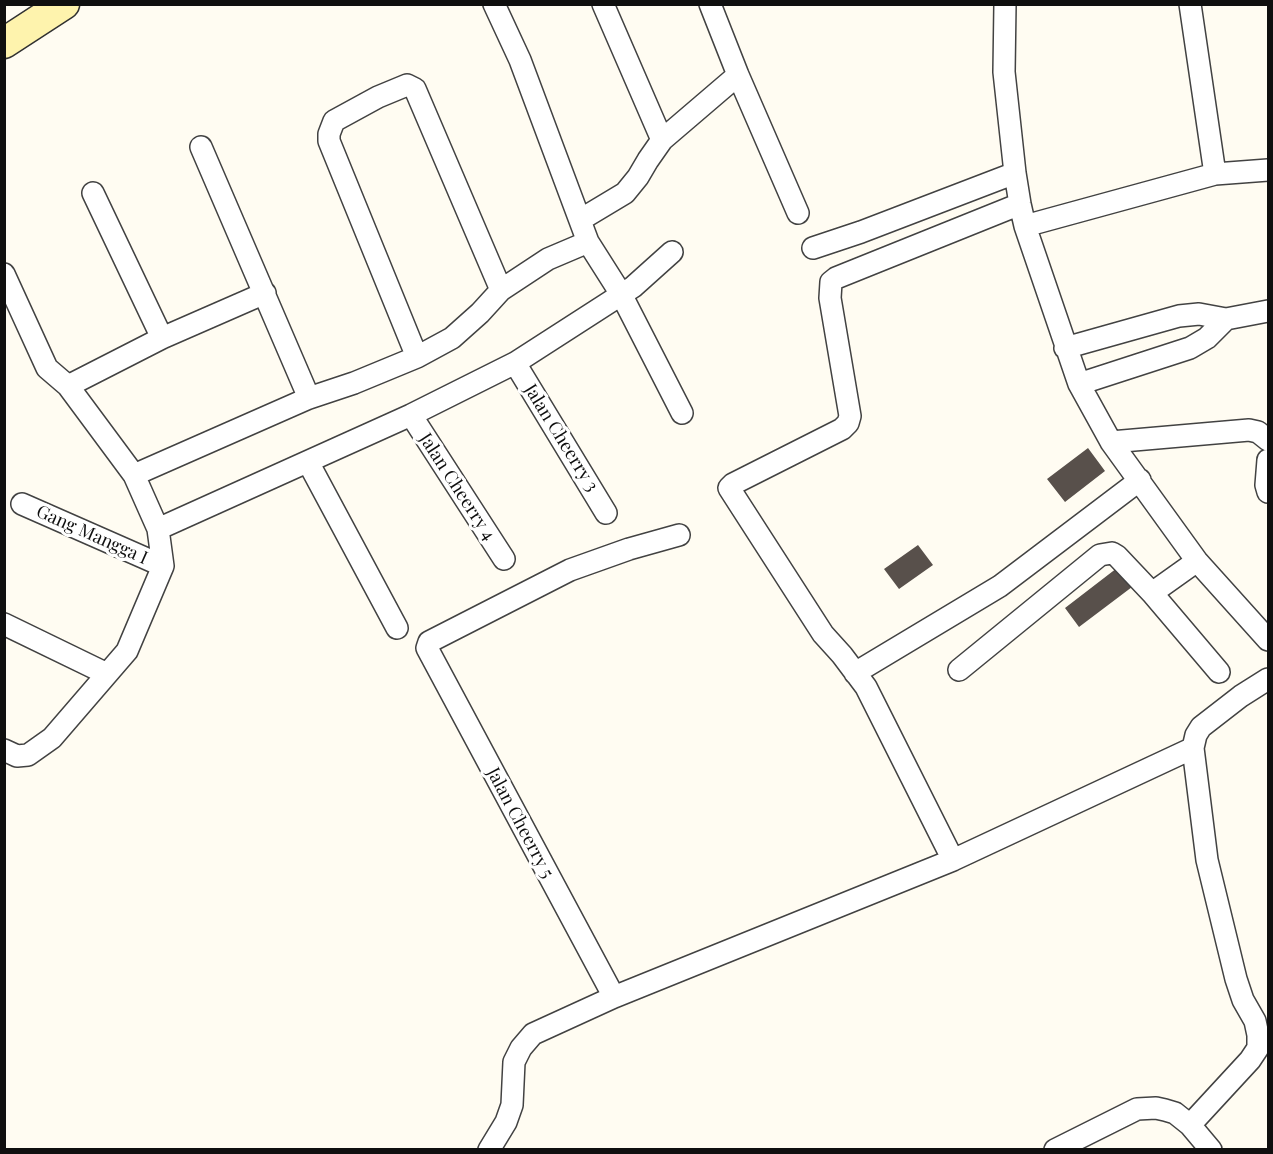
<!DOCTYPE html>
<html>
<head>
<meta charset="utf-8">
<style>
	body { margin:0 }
	#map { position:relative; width:1273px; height:1154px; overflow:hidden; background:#fffcf2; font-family:"Playfair Display",serif }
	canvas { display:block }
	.frame { position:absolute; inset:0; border:6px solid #0f0f0f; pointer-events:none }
</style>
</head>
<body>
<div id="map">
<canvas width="1273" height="1154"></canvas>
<div class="frame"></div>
</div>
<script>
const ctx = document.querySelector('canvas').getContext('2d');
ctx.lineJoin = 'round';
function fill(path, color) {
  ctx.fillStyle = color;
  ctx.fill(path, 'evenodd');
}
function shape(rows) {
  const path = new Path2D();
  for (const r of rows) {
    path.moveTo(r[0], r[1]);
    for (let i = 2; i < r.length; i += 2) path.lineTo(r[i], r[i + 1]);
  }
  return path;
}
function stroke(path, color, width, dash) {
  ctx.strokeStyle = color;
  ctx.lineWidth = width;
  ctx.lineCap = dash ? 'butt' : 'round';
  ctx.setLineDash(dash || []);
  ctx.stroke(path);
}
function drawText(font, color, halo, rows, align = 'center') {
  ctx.font = font + ' "Playfair Display",serif';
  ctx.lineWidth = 6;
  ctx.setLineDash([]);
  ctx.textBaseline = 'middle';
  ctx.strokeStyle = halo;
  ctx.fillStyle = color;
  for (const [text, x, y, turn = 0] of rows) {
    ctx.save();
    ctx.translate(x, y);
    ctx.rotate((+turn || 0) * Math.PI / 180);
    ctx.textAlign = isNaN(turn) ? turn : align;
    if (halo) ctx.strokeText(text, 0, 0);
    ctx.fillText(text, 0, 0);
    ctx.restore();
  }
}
fill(shape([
	[1088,448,1105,471,1065,502,1047,479],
	[918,545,933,565,899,589,884,569],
	[1117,568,1132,587,1079,627,1065,608]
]), '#58504b');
const street = shape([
	[494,4,520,60,588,242,621,294,682,413],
	[603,4,662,140],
	[710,4,738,75,798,213],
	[1005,4,1004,72,1015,173,1020,204,1025,226,1079,384,1111,442,1197,561,1268,640],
	[1190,4,1215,174],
	[201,147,309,398],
	[93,193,162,338],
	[580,220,625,193,638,177,648,160,662,140,738,75],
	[1025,226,1215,174,1268,170],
	[813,248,861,232,1015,173],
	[4,274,47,368,68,386,134,475,309,398,354,383,417,357,452,338,480,313,501,290,548,259,588,242],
	[1065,348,1179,316,1199,314,1226,319,1268,311],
	[417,357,329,141,329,134,334,121,378,97,407,85,415,89,501,290],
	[515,363,606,513],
	[1079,384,1190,348,1207,338,1226,319],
	[68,386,162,338,265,293],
	[411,415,504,559],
	[1111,442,1249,430,1258,432,1268,440],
	[1268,460,1266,485,1268,492],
	[308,462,397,628],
	[134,475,158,529],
	[22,504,163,566],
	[1152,593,1219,672],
	[4,624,107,674],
	[959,670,1100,555,1112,553,1117,556,1152,593,1197,561],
	[855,673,1000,586,1140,480],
	[1193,748,1207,860,1236,979,1243,1000,1255,1021,1258,1035,1258,1048,1250,1060,1190,1125,1211,1150],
	[4,750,17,756,28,755,52,738,127,651,163,566,158,529,411,415,515,363,633,287,672,252],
	[953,860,866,687,842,655,823,634,729,488,733,484,842,429,848,423,850,416,830,298,831,282,836,278,1020,204],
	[614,997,427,648,429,642,570,570,629,549,679,535],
	[489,1150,506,1122,512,1105,514,1062,521,1048,533,1034,614,997,953,860,1193,748,1196,735,1201,727,1241,696,1268,679],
	[1055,1150,1137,1109,1156,1108,1165,1110,1175,1113,1190,1125]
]);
const secondary = shape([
	[4,43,64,4]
]);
stroke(street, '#424242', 24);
stroke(secondary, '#313131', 33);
stroke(street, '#fff', 21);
stroke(secondary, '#fef3ad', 30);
drawText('18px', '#0f0f0f', '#fff', [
	["Jalan Cheerry 3",561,438,58],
	["Jalan Cheerry 4",457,487,57],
	["Gang Mangga I",92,535,24],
	["Jalan Cheerry 5",520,823,62]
]);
</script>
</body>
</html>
